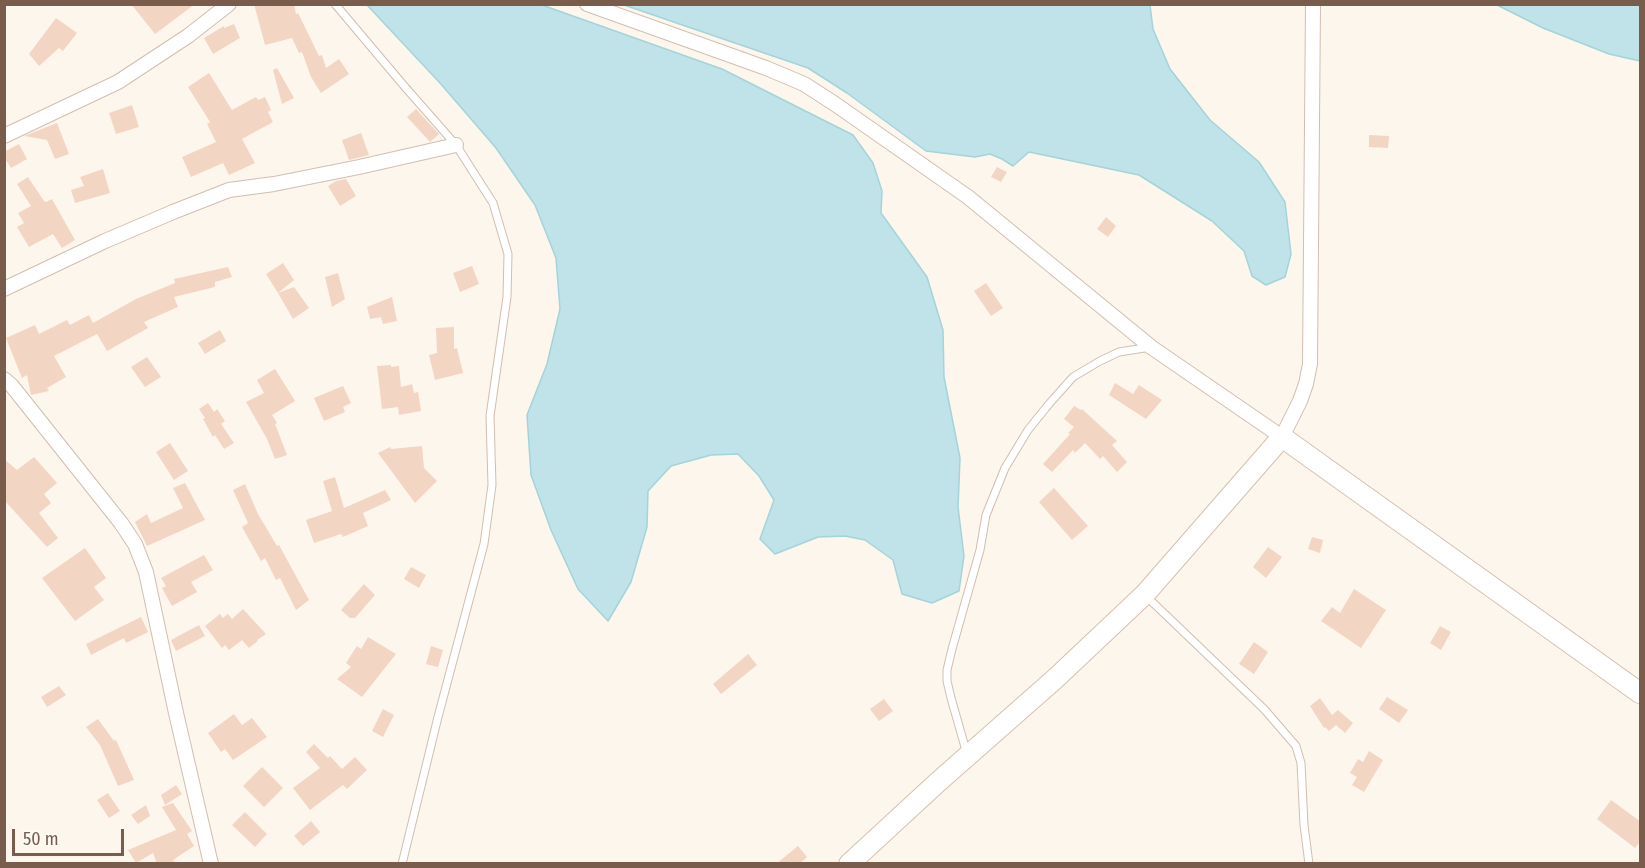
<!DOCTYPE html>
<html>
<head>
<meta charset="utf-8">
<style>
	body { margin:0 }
	#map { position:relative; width:1645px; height:868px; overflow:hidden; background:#fdf6ec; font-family:"Fira Sans Condensed",sans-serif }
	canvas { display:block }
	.frame { position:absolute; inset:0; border:6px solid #7a5c4d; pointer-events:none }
	.scale { position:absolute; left:12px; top:829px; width:112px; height:27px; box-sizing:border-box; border:3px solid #7a5c4d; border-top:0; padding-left:8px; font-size:18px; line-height:21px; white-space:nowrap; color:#7a5c4d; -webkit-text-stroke:4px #fffaf3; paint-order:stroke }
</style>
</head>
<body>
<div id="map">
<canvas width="1645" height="868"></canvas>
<div class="frame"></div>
<div class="scale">50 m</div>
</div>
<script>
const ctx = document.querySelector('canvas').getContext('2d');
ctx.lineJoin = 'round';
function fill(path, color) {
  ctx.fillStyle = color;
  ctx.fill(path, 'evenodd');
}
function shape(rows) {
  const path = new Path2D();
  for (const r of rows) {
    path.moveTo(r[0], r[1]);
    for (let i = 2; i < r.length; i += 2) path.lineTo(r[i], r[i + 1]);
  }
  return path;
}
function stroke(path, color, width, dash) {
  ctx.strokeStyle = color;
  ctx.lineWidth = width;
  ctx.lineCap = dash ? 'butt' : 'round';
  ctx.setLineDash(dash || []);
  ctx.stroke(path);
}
const water = shape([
	[367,5,542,5,722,69,853,135,873,163,882,191,881,213,927,277,943,330,944,377,960,458,958,507,964,556,959,591,932,603,902,594,893,560,865,540,845,536,818,537,775,554,760,539,774,500,759,476,738,454,711,455,671,466,648,491,647,527,631,582,608,621,578,589,551,530,531,475,527,415,547,364,560,309,556,258,535,205,496,148,440,83,367,5],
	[624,5,1150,5,1153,29,1170,69,1210,120,1259,162,1285,202,1291,254,1285,277,1266,285,1252,276,1244,251,1212,221,1139,175,1029,152,1013,166,1002,159,990,154,975,157,926,151,847,93,808,68,624,5],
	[1497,5,1640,5,1640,61,1609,54,1543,28,1497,5]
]);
fill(water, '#bfe3e8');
stroke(water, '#a5d3da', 1.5);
fill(shape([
	[131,4,195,4,155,34],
	[254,4,294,4,296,14,298,13,319,56,322,55,326,68,339,59,349,74,321,93,311,77,302,52,299,53,292,38,265,45],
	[56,18,77,33,63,51,59,48,39,66,29,54],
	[234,24,240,38,213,54,204,38,224,26,224,28],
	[277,68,294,98,282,104,273,70],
	[209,73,232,110,256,97,258,100,265,97,271,110,268,112,273,122,242,139,255,163,229,175,223,163,191,177,182,157,216,142,207,124,210,122,188,87],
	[132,105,139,127,116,134,109,113],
	[416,109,439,134,430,142,407,117],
	[57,123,69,154,55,159,47,140,24,136],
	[361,133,369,155,349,160,342,140],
	[1369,135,1389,136,1388,148,1369,147],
	[19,144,27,159,11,168,4,157,4,152],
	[997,167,1007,172,1001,182,991,177],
	[103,169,110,193,75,203,71,190,84,186,80,177],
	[28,177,44,201,46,202,52,199,75,240,62,248,53,234,29,247,17,227,24,223,18,213,31,206,17,184],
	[346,179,356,196,340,206,328,186,336,181],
	[1106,217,1116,226,1108,237,1097,229],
	[283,263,294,280,278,293,266,274],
	[472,266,479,284,460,292,453,273],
	[228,267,232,277,215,282,215,287,174,297,178,307,144,322,148,328,107,351,97,334,54,356,66,377,47,388,49,391,31,395,27,375,22,378,6,338,35,325,39,334,67,320,70,325,89,315,93,323,136,299,175,283,174,279],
	[338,273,345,299,332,307,325,277],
	[986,283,1003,308,991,316,974,291],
	[294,287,309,308,293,319,278,293],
	[392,297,397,321,383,324,381,317,370,319,367,307],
	[454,327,454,349,457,348,463,373,435,380,429,355,437,353,436,328],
	[220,330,226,341,205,354,198,343],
	[147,357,161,377,145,387,131,367],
	[391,365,391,367,399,366,401,387,412,384,414,393,418,392,421,411,399,415,398,407,382,409,377,366],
	[275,369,295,401,272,415,277,423,275,424,287,455,275,459,267,439,246,402,264,393,257,380],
	[1115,383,1133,394,1139,385,1162,400,1146,419,1109,395],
	[343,386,351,403,343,407,345,412,324,421,314,398],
	[208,403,214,412,217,409,225,421,221,424,234,443,224,449,215,435,213,437,203,419,205,418,199,409],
	[1074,406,1081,410,1082,409,1117,441,1112,445,1127,462,1117,472,1103,456,1100,459,1085,443,1075,453,1073,450,1052,472,1043,464,1070,434,1068,433,1074,427,1064,419],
	[170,443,188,471,174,480,156,452],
	[422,446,424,468,437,481,415,503,378,453,390,447,391,449],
	[34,457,57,483,44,494,51,503,39,513,58,538,47,547,4,500,4,459,17,470],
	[335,477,344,508,385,490,391,500,363,513,368,526,343,537,341,534,314,543,306,520,332,511,323,481],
	[185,483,205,520,147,546,135,522,147,514,151,523,183,508,173,488],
	[245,484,258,514,277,546,279,545,309,600,296,610,280,578,276,580,265,558,261,561,242,527,248,523,233,490],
	[1054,488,1088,526,1072,540,1039,502],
	[1312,537,1323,540,1320,553,1308,549],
	[1268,547,1282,557,1266,578,1253,567],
	[85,548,106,578,94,587,104,600,75,621,42,578],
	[204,555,213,570,191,582,197,592,172,606,162,588,166,586,161,578],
	[411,567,426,575,419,588,404,579],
	[364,584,375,595,355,618,350,618,341,610],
	[1354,589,1386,610,1361,648,1321,621,1332,607,1340,613],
	[243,609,266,634,257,640,258,641,249,648,242,640,229,650,225,645,222,648,205,626,220,614,223,618,228,614,232,619],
	[141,617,148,632,126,643,124,638,91,655,86,644],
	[199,625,205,636,176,651,171,640],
	[1440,626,1451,632,1441,650,1430,643],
	[368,637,396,654,362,697,337,679,351,667,346,663,357,646,361,649],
	[1254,642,1268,652,1254,674,1239,664],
	[431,646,443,650,438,667,426,664],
	[748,654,757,665,721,694,713,684],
	[59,686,66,695,47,707,41,697],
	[1387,697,1408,710,1399,723,1379,709],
	[1320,698,1332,715,1338,710,1353,723,1345,733,1336,725,1329,731,1325,727,1324,728,1310,706],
	[884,699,893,711,879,721,870,709],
	[383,709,394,715,383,737,372,731],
	[234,714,242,725,252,718,267,737,233,760,225,749,221,752,208,733],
	[98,719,114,741,116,740,134,780,118,786,100,745,86,727],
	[314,744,328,758,330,756,342,769,355,757,367,770,347,789,343,785,310,810,293,788,320,768,306,752],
	[1369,751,1383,760,1364,792,1352,785,1357,777,1350,773,1358,759,1363,762],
	[262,767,283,788,264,807,243,786],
	[176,785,182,794,165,805,161,795],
	[108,793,120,811,109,818,97,800],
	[1611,800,1641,822,1641,841,1635,848,1597,819],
	[173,803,192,831,187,834,194,846,173,860,175,864,157,864,153,853,136,863,128,850,176,830,162,807],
	[146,805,150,816,138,824,131,815],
	[245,812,267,834,255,847,232,825],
	[311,821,320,832,303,846,294,836],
	[798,846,807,857,799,864,776,864]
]), '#f3d5c3');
const lane = shape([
	[335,4,405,87,456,145,493,203,508,254,507,297,490,416,492,485,484,544,438,717,402,864],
	[1146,596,1264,709,1296,746,1301,763,1304,825,1309,864],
	[967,754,951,698,947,681,947,670,952,649,980,550,986,515,1005,468,1028,430,1049,404,1073,377,1100,361,1119,352,1151,347]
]);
const street = shape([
	[587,4,766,68,804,84,835,104,968,197,1151,347,1282,437,1300,401,1306,384,1310,364,1313,4],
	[4,136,118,82,188,36,229,4],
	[4,289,105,241,173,212,229,190,274,184,359,167,456,145],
	[4,379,12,386,121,523,135,544,146,572,176,713,211,864]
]);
const secondary = shape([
	[849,864,938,782,1056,678,1145,594,1282,437,1640,693]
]);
stroke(lane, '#d1beb0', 9);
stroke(street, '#d1beb0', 16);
stroke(secondary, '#d6c0b0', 22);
stroke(lane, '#fff', 7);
stroke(street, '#fff', 14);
stroke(secondary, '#fff', 20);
</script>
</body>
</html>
